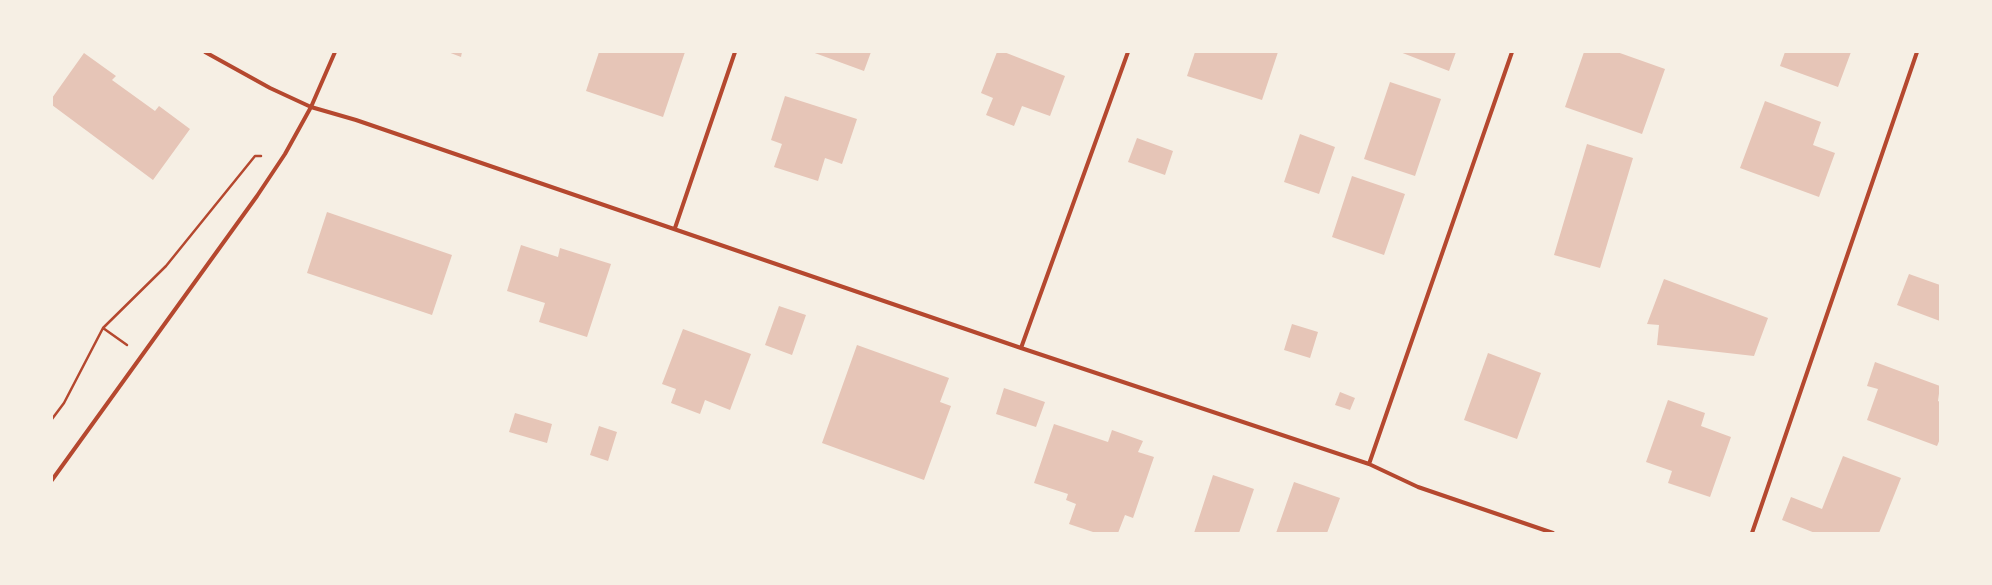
<!DOCTYPE html>
<html>
<head>
<meta charset="utf-8">
<style>
	body { margin:0 }
	#map { position:relative; width:1992px; height:585px; overflow:hidden; background:#f6efe4; font-family:"Titillium Web",sans-serif }
	canvas { display:block }
	.frame { position:absolute; inset:0; border:53px solid #f6efe4; pointer-events:none }
</style>
</head>
<body>
<div id="map">
<canvas width="1992" height="585"></canvas>
<div class="frame"></div>
</div>
<script>
const ctx = document.querySelector('canvas').getContext('2d');
ctx.lineJoin = 'round';
function fill(path, color) {
  ctx.fillStyle = color;
  ctx.fill(path, 'evenodd');
}
function shape(rows) {
  const path = new Path2D();
  for (const r of rows) {
    path.moveTo(r[0], r[1]);
    for (let i = 2; i < r.length; i += 2) path.lineTo(r[i], r[i + 1]);
  }
  return path;
}
function stroke(path, color, width, dash) {
  ctx.strokeStyle = color;
  ctx.lineWidth = width;
  ctx.lineCap = dash ? 'butt' : 'round';
  ctx.setLineDash(dash || []);
  ctx.stroke(path);
}
fill(shape([
	[448,52,462,52,461,57],
	[599,52,685,52,663,117,586,91],
	[812,52,871,52,864,71],
	[997,52,1004,52,1065,76,1050,116,1022,106,1014,126,986,115,993,98,981,93],
	[1195,52,1278,52,1262,100,1187,76],
	[1400,52,1456,52,1449,71],
	[1584,52,1617,52,1665,69,1642,134,1565,107],
	[1785,52,1851,52,1838,87,1780,66],
	[84,53,116,76,112,80,155,111,159,106,190,129,153,180,52,105,52,98],
	[1390,82,1441,99,1415,176,1364,159],
	[785,96,857,119,842,164,825,158,818,181,774,167,782,144,771,140],
	[1765,101,1821,122,1813,145,1835,153,1819,197,1740,168],
	[1300,134,1335,147,1319,194,1284,182],
	[1137,138,1173,151,1165,175,1128,162],
	[1587,144,1633,158,1600,268,1554,255],
	[1352,176,1405,194,1384,255,1332,237],
	[327,212,452,255,432,315,307,273],
	[521,245,558,257,560,248,611,264,587,337,539,322,545,303,507,291],
	[1909,274,1940,285,1940,321,1897,305],
	[1664,279,1768,318,1754,356,1657,345,1659,325,1647,324],
	[779,306,806,315,792,355,765,345],
	[1292,324,1318,332,1310,358,1284,350],
	[683,329,751,354,730,410,705,400,700,414,671,403,676,389,662,384],
	[857,345,949,378,940,402,951,406,924,480,822,443],
	[1488,353,1541,373,1517,439,1464,420],
	[1875,362,1940,386,1938,401,1940,402,1940,439,1937,446,1867,420,1878,389,1867,386],
	[1004,388,1045,402,1036,427,996,414],
	[1340,392,1355,398,1350,410,1335,405],
	[1668,400,1705,413,1701,426,1731,437,1710,497,1668,483,1672,471,1646,462],
	[515,413,552,424,547,443,509,432],
	[1054,424,1108,442,1112,430,1143,441,1138,452,1154,457,1133,518,1125,515,1118,533,1096,533,1069,524,1076,504,1066,500,1068,494,1034,483],
	[599,426,617,432,608,461,590,455],
	[1843,456,1901,478,1879,533,1815,533,1782,520,1791,497,1822,509],
	[1213,475,1254,489,1239,533,1194,533],
	[1294,482,1340,498,1327,533,1276,533]
]), '#e6c5b7');
stroke(shape([
	[103,328,127,345],
	[52,419,64,403,103,328,166,266,255,156,261,156]
]), '#b5482f', 2.5);
stroke(shape([
	[205,52,270,88,311,107,356,120,1021,348,1369,464,1418,487,1553,533],
	[675,228,735,52],
	[1021,348,1128,52],
	[1369,464,1512,52],
	[52,480,257,196,285,154,311,107,335,52],
	[1752,533,1917,52]
]), '#b5482f', 4);
</script>
</body>
</html>
